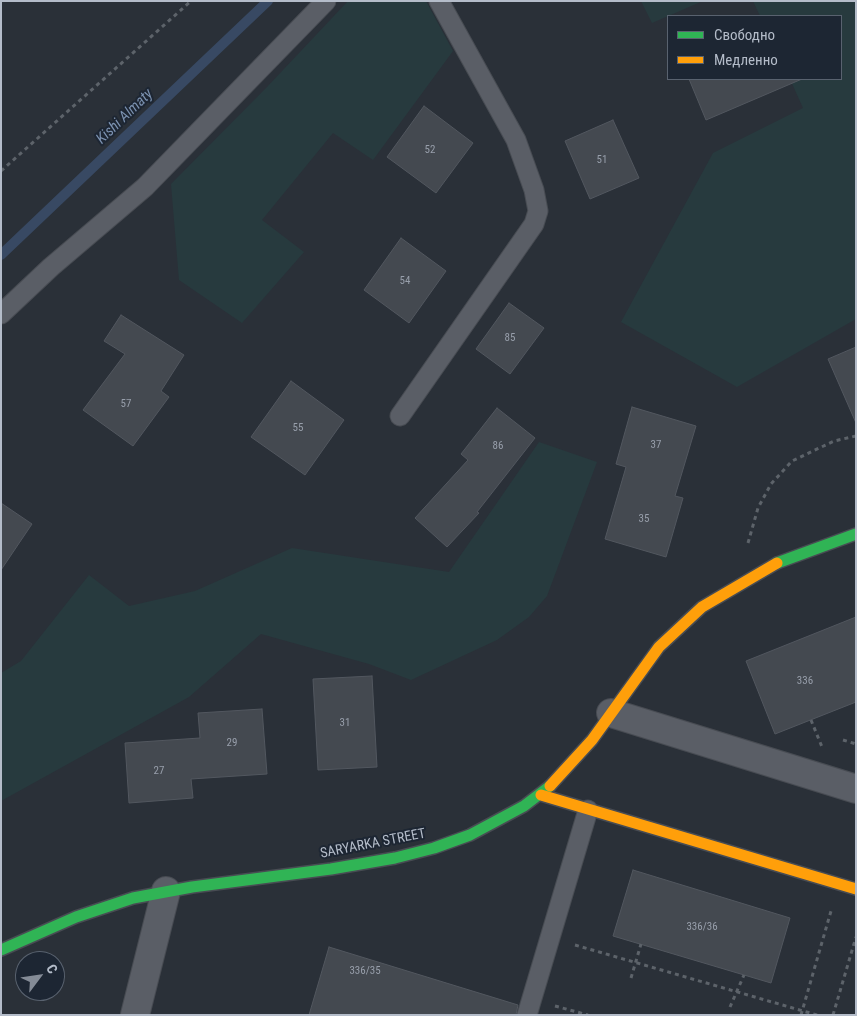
<!DOCTYPE html>
<html>
<head>
<meta charset="utf-8">
<style>
	body { margin:0 }
	#map { position:relative; width:857px; height:1016px; overflow:hidden; background:#2a3038; font-family:"Roboto Condensed",sans-serif }
	canvas { display:block }
	.frame { position:absolute; inset:0; border:2px solid #b4bcc9; pointer-events:none }
	.legend { position:absolute; left:667px; top:15px; width:175px; height:65px; box-sizing:border-box; background:#1d2633; border:1px solid #59626f; margin:0; padding:6px 9px; list-style:none; font-size:15px; color:#b4bcc9 }
	.legend li { display:flex; align-items:center; gap:10px; height:25px }
	.legend b { width:25px; border:1px solid #59626f }
	.north { position:absolute; left:15px; top:951px; width:50px; height:50px; box-sizing:border-box; background:#1d2633; border:1px solid #59626f; border-radius:50%; rotate:59deg; font-size:14px; font-weight:700; line-height:20px; text-align:center; color:#b4bcc9 }
	.north::after { content:''; display:block; margin:auto; width:18px; height:22px; background:#848b96; clip-path:polygon(50% 0,100% 100%,50% 72%,0 100%) }
</style>
</head>
<body>
<div id="map">
<canvas width="857" height="1016"></canvas>
<div class="frame"></div>
<ul class="legend">
<li><b style="height:6px;background:#30b455"></b>Свободно</li>
<li><b style="height:6px;background:#ff9f0a"></b>Медленно</li>
</ul>
<div class="north">С</div>
</div>
<script>
const ctx = document.querySelector('canvas').getContext('2d');
ctx.lineJoin = 'round';
function fill(path, color) {
  ctx.fillStyle = color;
  ctx.fill(path, 'evenodd');
}
function shape(rows) {
  const path = new Path2D();
  for (const r of rows) {
    path.moveTo(r[0], r[1]);
    for (let i = 2; i < r.length; i += 2) path.lineTo(r[i], r[i + 1]);
  }
  return path;
}
function stroke(path, color, width, dash) {
  ctx.strokeStyle = color;
  ctx.lineWidth = width;
  ctx.lineCap = dash ? 'butt' : 'round';
  ctx.setLineDash(dash || []);
  ctx.stroke(path);
}
function drawText(font, color, halo, rows, align = 'center') {
  ctx.font = font + ' "Roboto Condensed",sans-serif';
  ctx.lineWidth = 4;
  ctx.setLineDash([]);
  ctx.textBaseline = 'middle';
  ctx.strokeStyle = halo;
  ctx.fillStyle = color;
  for (const [text, x, y, turn = 0] of rows) {
    ctx.save();
    ctx.translate(x, y);
    ctx.rotate((+turn || 0) * Math.PI / 180);
    ctx.textAlign = isNaN(turn) ? turn : align;
    if (halo) ctx.strokeText(text, 0, 0);
    ctx.fillText(text, 0, 0);
    ctx.restore();
  }
}
fill(shape([
	[348,1,426,1,453,51,373,160,333,133,262,220,304,252,242,323,179,280,171,184,267,87],
	[641,1,703,1,652,23],
	[753,1,856,1,856,319,737,387,621,322,713,153,803,108,790,79,841,79,841,16,760,16],
	[539,442,597,462,547,596,529,617,497,640,411,680,369,664,261,634,189,697,1,801,1,673,21,661,89,575,129,606,195,591,292,548,449,572]
]), '#273a3e');
stroke(shape([
	[1,255,268,1]
]), '#384963', 10);
const building = shape([
	[689,79,802,79,706,120,689,79],
	[424,106,473,143,436,193,387,157,424,106],
	[613,120,639,178,590,199,565,141,613,120],
	[401,238,446,271,409,323,364,290,401,238],
	[509,303,544,328,510,374,476,349,509,303],
	[121,315,184,355,161,391,169,397,133,446,83,410,125,354,104,341,121,315],
	[856,347,856,423,828,359,856,347],
	[291,381,344,420,305,475,251,437,291,381],
	[632,407,696,426,675,496,683,498,666,557,605,539,626,467,616,464,632,407],
	[497,408,535,438,477,512,479,513,447,547,415,518,468,460,461,454,497,408],
	[1,503,32,524,1,570,1,503],
	[856,617,856,702,775,734,746,661,856,617],
	[372,676,377,767,318,770,313,679,372,676],
	[262,709,267,774,191,779,193,798,129,803,125,743,200,738,198,713,262,709],
	[633,870,790,918,771,983,613,936,633,870],
	[329,947,518,1005,516,1015,309,1015,329,947]
]);
fill(building, '#444950');
stroke(building, '#52575f', 1);
const lane = shape([
	[1,314,51,267,145,187,326,1],
	[400,416,534,224,538,211,534,190,516,140,439,1],
	[527,1015,588,810]
]);
const street = shape([
	[611,713,856,789],
	[135,1015,166,891]
]);
const fast = shape([
	[777,563,856,534],
	[1,950,76,917,133,898,192,887,331,869,395,858,434,848,470,835,524,806,550,786]
]);
const slow = shape([
	[550,786,592,740,659,647,702,607,777,563],
	[541,795,856,889]
]);
stroke(lane, '#484c53', 21);
stroke(street, '#484c53', 30);
stroke(fast, '#484c53', 14);
stroke(slow, '#484c53', 14);
stroke(shape([
	[1,171,191,1],
	[748,543,758,508,771,484,792,461,834,441,856,436],
	[811,720,822,747],
	[843,740,856,744],
	[575,945,817,1015],
	[631,978,641,944],
	[555,1006,588,1015],
	[730,1007,744,975],
	[801,1015,831,911],
	[833,1015,856,937]
]), '#5d636a', 3, [4, 4]);
stroke(lane, '#5a5e66', 19);
stroke(street, '#5a5e66', 28);
stroke(fast, '#30b455', 11);
stroke(slow, '#ff9f0a', 11);
drawText('11px', '#989fab', null, [
	["52",430,150],
	["51",602,160],
	["54",405,281],
	["85",510,338],
	["57",126,404],
	["55",298,428],
	["37",656,445],
	["86",498,446],
	["35",644,519],
	["336",805,681],
	["31",345,723],
	["29",232,743],
	["27",159,771],
	["336/36",702,927],
	["336/35",365,971]
]);
drawText('14px', '#b4bcc9', '#1d2633', [
	["SARYARKA STREET",373,844,-11]
]);
drawText('italic 15px', '#7c92b1', '#1d2633', [
	["Kіshі Almaty",125,117,-44]
]);
</script>
</body>
</html>
